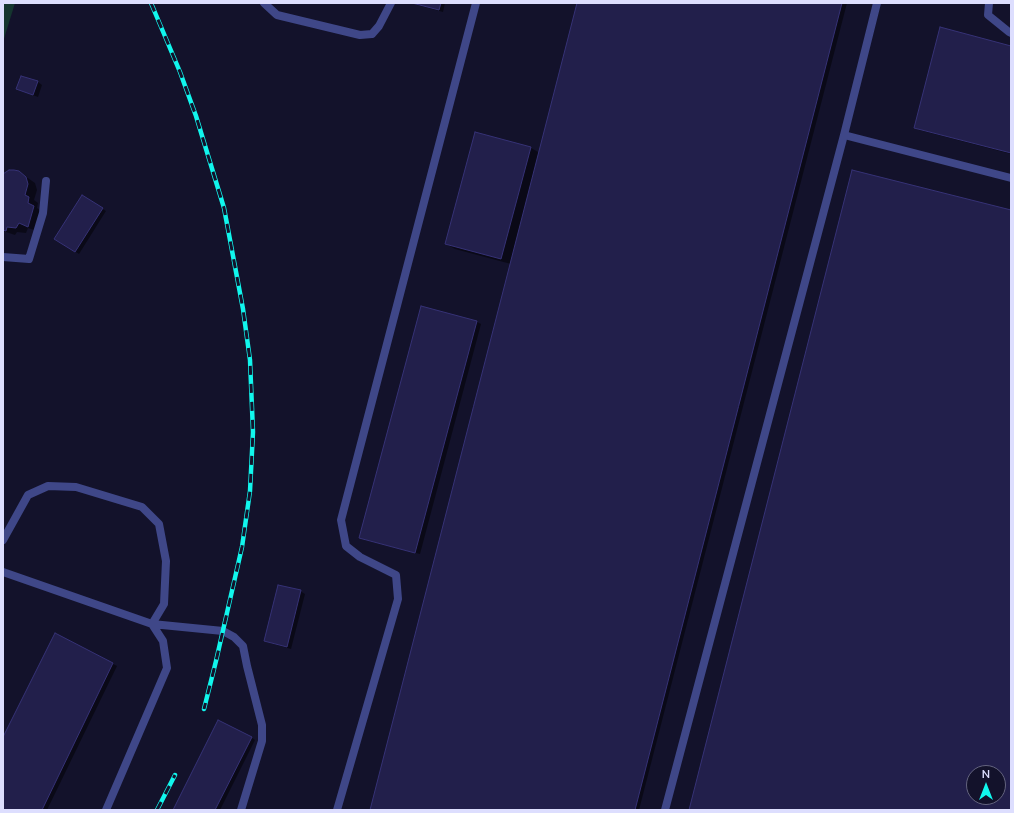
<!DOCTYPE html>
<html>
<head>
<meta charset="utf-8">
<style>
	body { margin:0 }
	#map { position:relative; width:1014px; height:813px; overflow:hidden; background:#13122b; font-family:Mulish,sans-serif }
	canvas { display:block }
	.frame { position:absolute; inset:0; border:4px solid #dddefe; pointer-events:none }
	.north { position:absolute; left:966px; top:765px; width:40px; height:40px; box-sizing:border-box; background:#13122b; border:1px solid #64647f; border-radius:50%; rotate:0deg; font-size:11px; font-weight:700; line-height:16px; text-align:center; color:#dddefe }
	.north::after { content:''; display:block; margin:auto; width:14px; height:18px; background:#11f6ed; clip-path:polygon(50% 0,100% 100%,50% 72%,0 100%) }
</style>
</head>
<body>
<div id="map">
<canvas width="1014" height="813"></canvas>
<div class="frame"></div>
<div class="north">N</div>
</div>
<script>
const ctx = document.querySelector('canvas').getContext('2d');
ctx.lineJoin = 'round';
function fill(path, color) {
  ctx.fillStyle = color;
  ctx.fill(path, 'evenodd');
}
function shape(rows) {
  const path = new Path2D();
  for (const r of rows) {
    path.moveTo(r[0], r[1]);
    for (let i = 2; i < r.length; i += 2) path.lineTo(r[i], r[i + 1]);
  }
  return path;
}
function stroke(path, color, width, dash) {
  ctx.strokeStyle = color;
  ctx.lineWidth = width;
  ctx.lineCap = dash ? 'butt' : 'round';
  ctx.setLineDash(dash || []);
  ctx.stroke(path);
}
fill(shape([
	[3,3,15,3,3,42]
]), '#15352f');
fill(shape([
	[414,3,445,3,443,12,417,5],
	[578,3,847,3,639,810,371,810,511,264,455,249,446,244,476,133,531,148,540,153],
	[1011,47,1011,154,919,130,915,127],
	[22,77,38,82,42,85,38,97,17,89],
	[22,174,35,183,37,190,34,200,38,203,37,208,43,212,37,231,28,228,26,233,17,232,15,235,3,231,3,177],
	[82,196,106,211,79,254,56,239],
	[477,322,481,324,420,554,365,540,360,538],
	[300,591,305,594,291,649,270,643,265,641],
	[55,634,117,666,47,810,3,810,3,740],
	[251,737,255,740,220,810,174,810]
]), '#0007');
const building = shape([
	[412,3,441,3,439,10,412,3],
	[577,3,842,3,635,810,370,810,577,3],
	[940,27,1011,46,1011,153,914,128,940,27],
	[21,76,38,81,33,95,16,89,21,76],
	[475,132,531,147,501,259,445,244,475,132],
	[9,170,14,170,19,171,26,177,28,184,25,195,29,197,28,203,34,206,28,227,19,223,16,228,7,227,6,231,3,230,3,174,9,170],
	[852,170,1011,210,1011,810,689,810,852,170],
	[974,773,998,773,998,797,974,797,974,773],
	[82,195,103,208,75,252,54,239,82,195],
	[421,306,477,321,415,553,359,538,421,306],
	[278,585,301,590,287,647,264,641,278,585],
	[55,633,113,663,42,810,3,810,3,737,55,633],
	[218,720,252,737,215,810,173,810,218,720]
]);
fill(building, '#221f4b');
stroke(building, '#363276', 1);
stroke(shape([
	[264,3,277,15,360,35,372,34,379,26,391,3],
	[989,3,988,15,1009,32,1011,33],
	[844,135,1011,178],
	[3,257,29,259,43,213,46,181],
	[3,540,28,495,48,486,76,487,142,507,159,524,166,561,164,604,152,624,3,572],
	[106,810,167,668,163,641,152,624,223,631,234,637,243,646,247,666,262,725,262,741,241,810],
	[337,810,398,599,396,575,360,557,346,546,341,520,476,3],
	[665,810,844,135,877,3]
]), '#3f4788', 8);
const rail = shape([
	[151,3,180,72,196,116,224,208,243,309,250,360,253,432,250,491,242,547,216,661,204,709],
	[157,810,175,775]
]);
stroke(rail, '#11f6ed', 4.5);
stroke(rail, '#13122b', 3, [9]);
</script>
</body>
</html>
